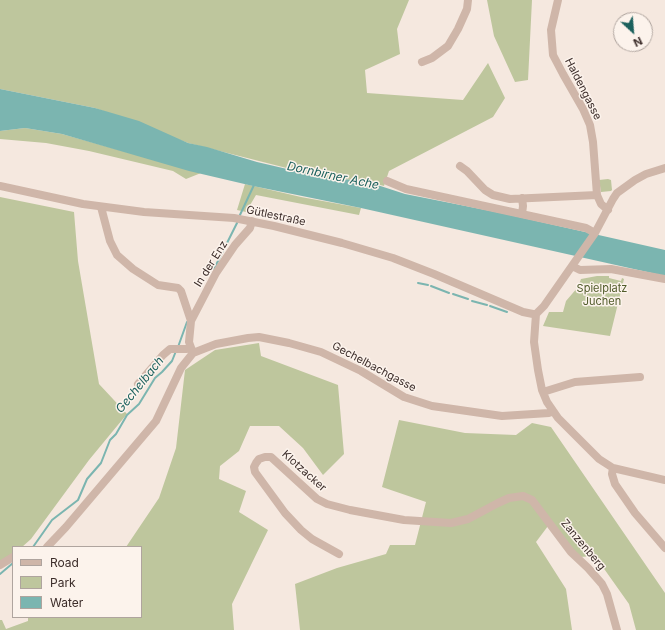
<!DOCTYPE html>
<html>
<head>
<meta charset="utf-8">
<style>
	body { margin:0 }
	#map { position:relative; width:665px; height:630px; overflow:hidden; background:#f5e8df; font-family:Inter,sans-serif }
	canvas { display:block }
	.legend { position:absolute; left:12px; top:546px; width:130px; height:72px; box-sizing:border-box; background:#fcf3ec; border:1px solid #afa49e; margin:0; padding:5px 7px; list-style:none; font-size:12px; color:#3c2d2a }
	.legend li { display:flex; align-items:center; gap:8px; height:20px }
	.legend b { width:20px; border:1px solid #afa49e }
	.north { position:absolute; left:613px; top:12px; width:40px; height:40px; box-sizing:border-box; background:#fcf3ec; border:1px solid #afa49e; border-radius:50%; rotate:154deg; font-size:11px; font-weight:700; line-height:16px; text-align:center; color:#3c2d2a }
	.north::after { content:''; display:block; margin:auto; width:14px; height:18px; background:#1b615d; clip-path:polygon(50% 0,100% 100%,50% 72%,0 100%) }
</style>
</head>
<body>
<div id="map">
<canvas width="665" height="630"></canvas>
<ul class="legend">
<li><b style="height:5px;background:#cfb6a9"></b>Road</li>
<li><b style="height:11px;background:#bec69d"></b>Park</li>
<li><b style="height:11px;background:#7bb5b0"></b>Water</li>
</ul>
<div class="north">N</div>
</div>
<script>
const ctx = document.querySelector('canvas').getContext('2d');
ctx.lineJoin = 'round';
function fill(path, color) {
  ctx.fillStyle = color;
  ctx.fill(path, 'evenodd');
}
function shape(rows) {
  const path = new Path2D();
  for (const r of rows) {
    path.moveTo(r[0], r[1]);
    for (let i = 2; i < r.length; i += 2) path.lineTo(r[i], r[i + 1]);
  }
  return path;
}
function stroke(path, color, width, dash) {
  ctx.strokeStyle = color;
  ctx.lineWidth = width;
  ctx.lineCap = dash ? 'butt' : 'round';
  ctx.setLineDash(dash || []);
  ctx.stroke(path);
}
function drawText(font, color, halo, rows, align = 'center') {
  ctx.font = font + ' Inter,sans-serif';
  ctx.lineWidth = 3;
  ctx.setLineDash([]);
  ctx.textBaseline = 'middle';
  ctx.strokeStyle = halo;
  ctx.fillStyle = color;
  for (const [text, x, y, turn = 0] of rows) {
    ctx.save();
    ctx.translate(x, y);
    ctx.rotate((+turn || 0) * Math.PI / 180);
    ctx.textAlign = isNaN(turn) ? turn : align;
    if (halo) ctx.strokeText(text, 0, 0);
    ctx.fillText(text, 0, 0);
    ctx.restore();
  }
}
fill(shape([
	[0,0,409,0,397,29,400,54,365,70,367,93,463,100,488,63,505,98,493,117,389,171,384,186,362,180,330,179,188,143,95,108,0,89],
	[487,0,532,0,528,80,515,82,494,36],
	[25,128,62,134,201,173,186,179,173,171,89,151,46,143,0,139,0,131],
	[608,179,611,180,612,190,611,191,601,192,599,180],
	[245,184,301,197,361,208,359,215,256,195,246,212,237,210],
	[0,197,74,212,78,261,99,384,127,414,89,460,31,539,22,547,13,547,13,555,0,566],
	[597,276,609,276,609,278,621,281,622,278,624,279,610,336,543,326,549,312,563,312,566,301,578,287,581,279],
	[259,343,261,356,338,385,344,454,323,475,303,448,279,426,250,426,239,451,220,466,219,479,246,491,239,512,268,530,232,604,234,630,0,630,0,620,2,620,6,629,28,621,28,617,141,617,141,547,126,547,159,498,176,448,185,370,215,350],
	[399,420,465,433,516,435,532,423,551,427,665,593,665,630,636,630,629,604,595,556,580,557,548,526,536,542,566,589,572,630,300,630,295,584,337,568,386,554,390,545,415,545,426,502,382,487]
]), '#bec69d');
fill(shape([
	[0,89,95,108,139,121,188,143,207,147,257,162,330,179,362,180,405,194,501,213,665,250,665,276,361,208,253,186,189,171,62,134,25,128,0,131]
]), '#7bb5b0');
stroke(shape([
	[239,217,254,185],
	[214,269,238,221],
	[418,283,428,285],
	[431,286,449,293],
	[453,294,468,299],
	[472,301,487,305],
	[490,306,507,312],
	[178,347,187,322],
	[33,547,52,520,78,500,87,479,101,463,110,440,116,434,127,415,139,404,155,378,162,372,172,361,176,351],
	[0,574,13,563]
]), '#7bb5b0', 2);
stroke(shape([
	[558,0,551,30,553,55,563,74,583,109,590,125,593,142,597,195,601,204,608,210],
	[422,62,432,58,448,46,458,29,467,9,468,0],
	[460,166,467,171,485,190,493,195,510,199,597,195],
	[387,181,406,189,586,228,595,233],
	[0,186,83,204,144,212,234,218,274,226,342,243,393,258,434,274,523,312,533,314,536,314],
	[522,198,523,206,522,214],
	[101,207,110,241,117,255,133,269,158,285,178,288,181,291,191,321],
	[572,266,580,270,611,269,665,279],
	[536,314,534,342,538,370,542,390,547,402,558,418,599,459,613,468,665,480],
	[536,314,544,306,595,233,613,199,617,193,635,180,646,174,665,168],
	[193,353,189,342,191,321,216,273,235,245,250,228,252,221],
	[138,384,163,355,170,349,186,349,191,348],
	[543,392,575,382,640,377],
	[613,468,612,474,615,484,635,513,665,548],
	[47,547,66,527,156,421,181,368,193,353,216,344,248,338,259,337,289,343,321,352,361,371,404,397,432,406,502,416,549,413,553,411],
	[339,554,312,539,301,530,285,513,255,472,254,467,256,463,259,459,265,457,271,457,317,499,327,504,350,510,404,520,451,523,468,519,498,503,509,498,523,496,532,500,571,552,588,568,602,584,607,594,617,630],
	[0,565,13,557]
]), '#cfb6a9', 8);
drawText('11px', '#3c2d2a', '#fcf3ec', [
	["Haldengasse",583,89,63],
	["Gütlestraße",276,216,12],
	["In der Enz",211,264,-58],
	["Gechelbachgasse",374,367,28],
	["Klotzacker",304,471,42],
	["Zanzenberg",583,545,50]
]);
drawText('11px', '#515c2b', '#fcf3ec', [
	["Spielplatz",602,289],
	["Juchen",602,302]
]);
drawText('italic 12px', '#1b615d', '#fcf3ec', [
	["Dornbirner Ache",333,176,12],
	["Gechelbach",140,385,-51]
]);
</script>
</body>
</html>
